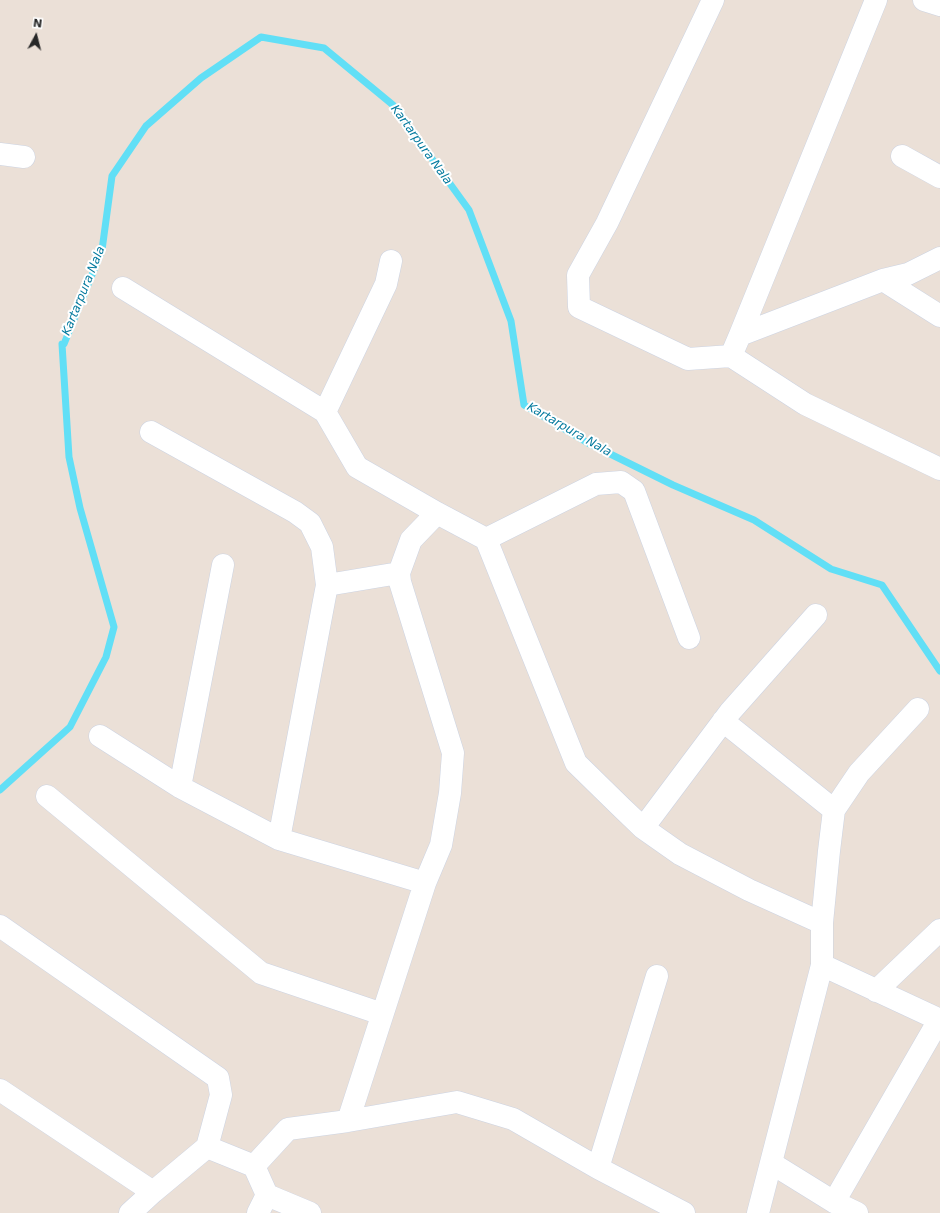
<!DOCTYPE html>
<html>
<head>
<meta charset="utf-8">
<style>
	body { margin:0 }
	#map { position:relative; width:940px; height:1213px; overflow:hidden; background:#ebe0d7; font-family:"DejaVu Sans",sans-serif }
	canvas { display:block }
	.north { position:absolute; left:16px; top:16px; width:40px; height:40px; -webkit-text-stroke:3px #fff; paint-order:stroke; rotate:7deg; font-size:11px; font-weight:700; line-height:16px; text-align:center; color:#272727 }
	.north::after { content:''; display:block; margin:auto; width:14px; height:18px; background:#272727; clip-path:polygon(50% 0,100% 100%,50% 72%,0 100%) }
</style>
</head>
<body>
<div id="map">
<canvas width="940" height="1213"></canvas>
<div class="north">N</div>
</div>
<script>
const ctx = document.querySelector('canvas').getContext('2d');
ctx.lineJoin = 'round';
function shape(rows) {
  const path = new Path2D();
  for (const r of rows) {
    path.moveTo(r[0], r[1]);
    for (let i = 2; i < r.length; i += 2) path.lineTo(r[i], r[i + 1]);
  }
  return path;
}
function stroke(path, color, width, dash) {
  ctx.strokeStyle = color;
  ctx.lineWidth = width;
  ctx.lineCap = dash ? 'butt' : 'round';
  ctx.setLineDash(dash || []);
  ctx.stroke(path);
}
function drawText(font, color, halo, rows, align = 'center') {
  ctx.font = font + ' "DejaVu Sans",sans-serif';
  ctx.lineWidth = 4;
  ctx.setLineDash([]);
  ctx.textBaseline = 'middle';
  ctx.strokeStyle = halo;
  ctx.fillStyle = color;
  for (const [text, x, y, turn = 0] of rows) {
    ctx.save();
    ctx.translate(x, y);
    ctx.rotate((+turn || 0) * Math.PI / 180);
    ctx.textAlign = isNaN(turn) ? turn : align;
    if (halo) ctx.strokeText(text, 0, 0);
    ctx.fillText(text, 0, 0);
    ctx.restore();
  }
}
stroke(shape([
	[0,790,70,727,106,657,114,627,80,508,69,457,62,344,64,344,102,250,112,176,146,126,201,78,261,37,324,48,393,105,469,210,511,321,524,405,588,443,673,485,754,520,831,569,882,585,940,671]
]), '#61dff6', 7);
const minor = shape([
	[713,0,607,223,578,275,579,307,688,359,731,356],
	[876,0,740,335,731,356,805,404,940,469],
	[924,0,940,5],
	[0,154,24,157],
	[902,156,940,177],
	[940,258,908,274,883,280,940,316],
	[123,288,325,412,357,467,437,513,486,539,576,763,621,807,643,828,680,854,749,890,822,923,822,965],
	[740,335,883,280],
	[325,412,386,284,391,261],
	[151,432,295,512,310,523,322,547,327,585,279,839],
	[486,539,596,484,621,482,634,491,689,638],
	[327,585,399,573],
	[723,721,834,810],
	[100,736,180,787,279,839,425,883,348,1121],
	[180,787,223,565],
	[47,796,261,973,382,1014],
	[643,828,730,712,816,615],
	[425,883,441,845,450,793,453,753,400,582,399,573,411,540,437,513],
	[822,923,829,851,834,810,859,773,918,709],
	[0,926,218,1078,221,1095,207,1147,153,1192,130,1213],
	[876,991,940,930],
	[0,1090,153,1192],
	[207,1147,254,1166],
	[771,1163,834,1202,857,1213],
	[598,1168,684,1213],
	[834,1202,939,1020],
	[258,1213,267,1195],
	[310,1213,267,1195,254,1166,288,1129,348,1121,457,1102,513,1119,598,1168,657,976],
	[758,1213,822,965,940,1020]
]);
stroke(minor, '#ccd3e2', 23);
stroke(minor, '#fff', 22);
drawText('italic 12px', '#047a9e', '#fff', [
	["Kartarpura Nala",421,145,54],
	["Kartarpura Nala",84,291,-68],
	["Kartarpura Nala",569,430,30]
]);
</script>
</body>
</html>
